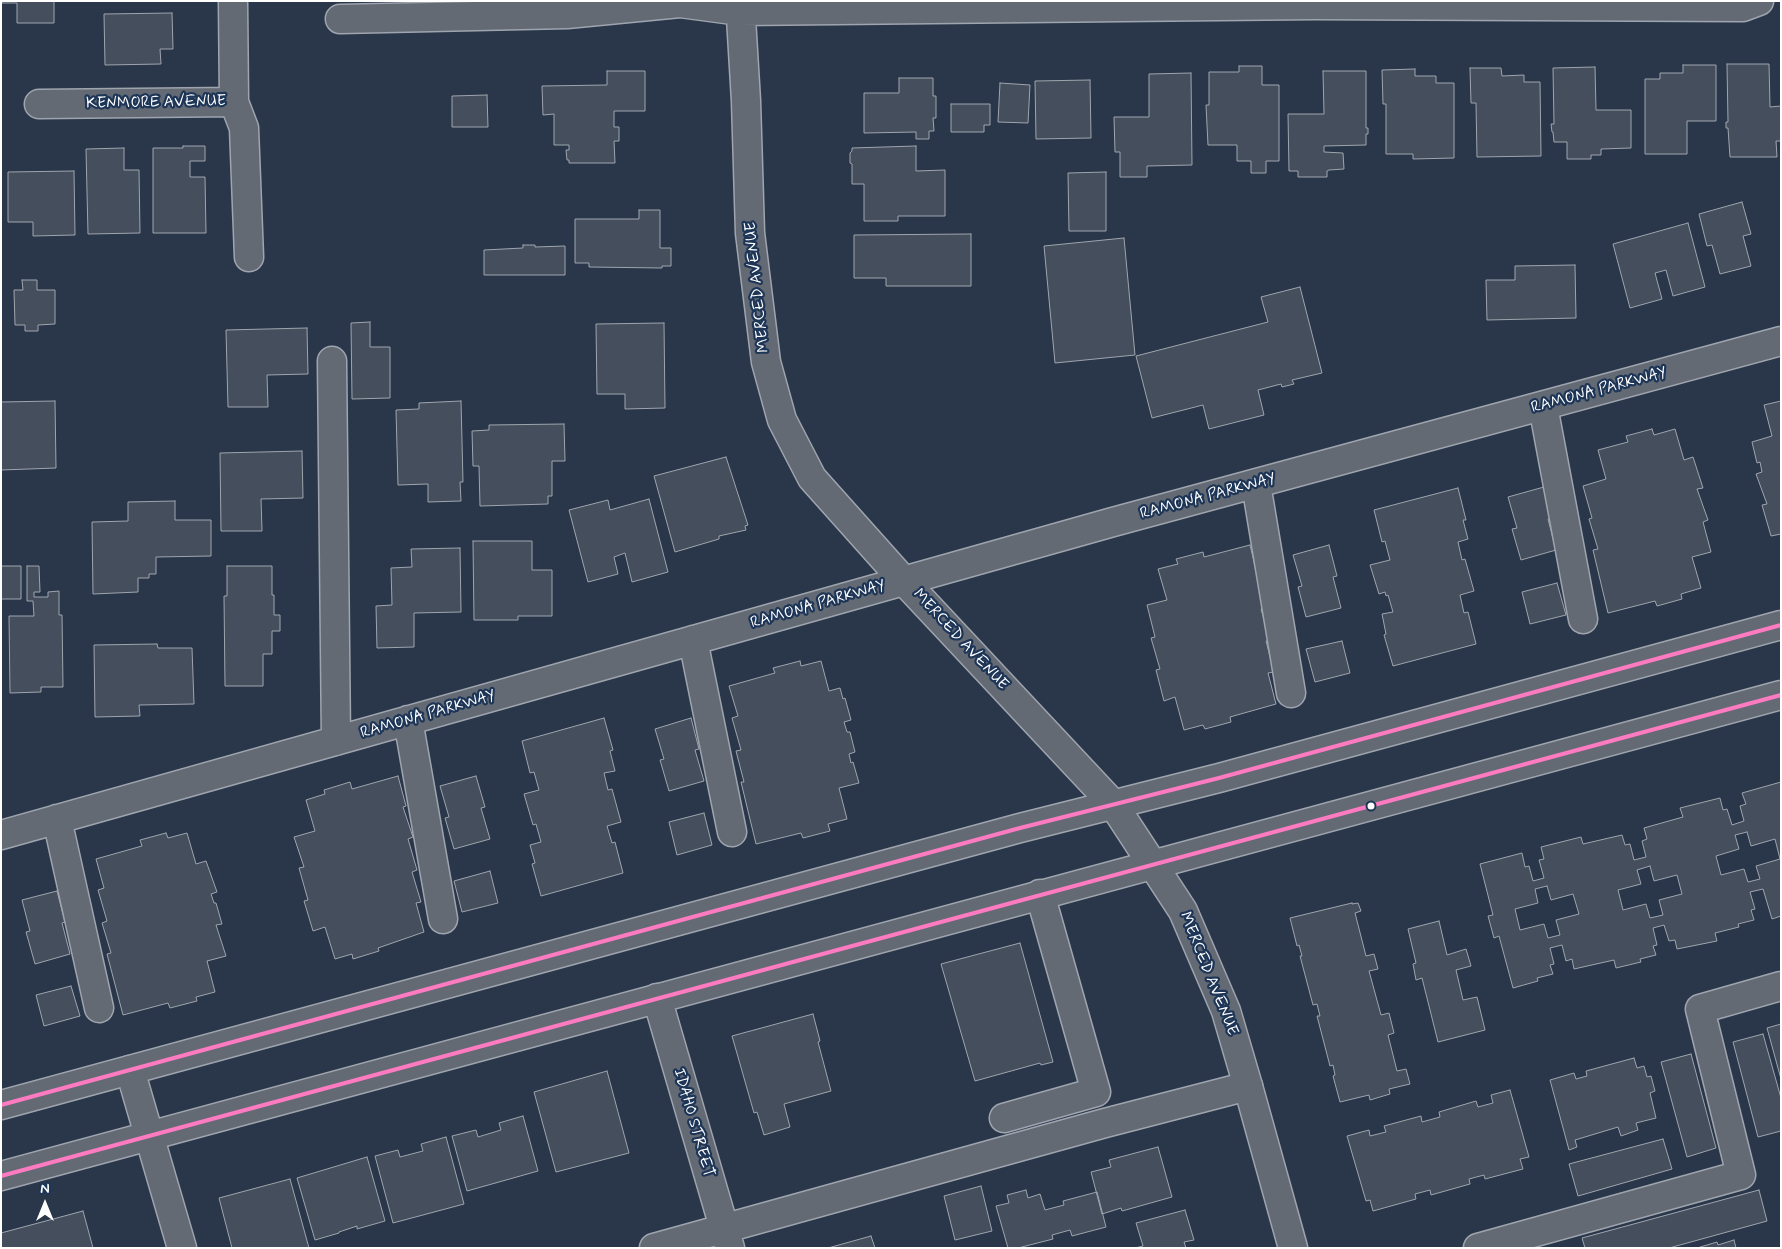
<!DOCTYPE html>
<html>
<head>
<meta charset="utf-8">
<style>
	body { margin:0 }
	#map { position:relative; width:1782px; height:1249px; overflow:hidden; background:#2a374a; font-family:Mynerve,sans-serif }
	canvas { display:block }
	.frame { position:absolute; inset:0; border:2px solid #fff; pointer-events:none }
	.north { position:absolute; left:20px; top:1179px; width:50px; height:50px; -webkit-text-stroke:4px #1d3557; paint-order:stroke; rotate:0deg; font-size:14px; font-weight:700; line-height:20px; text-align:center; color:#fff }
	.north::after { content:''; display:block; margin:auto; width:18px; height:22px; background:#fff; clip-path:polygon(50% 0,100% 100%,50% 72%,0 100%) }
</style>
</head>
<body>
<div id="map">
<canvas width="1782" height="1249"></canvas>
<div class="frame"></div>
<div class="north">N</div>
</div>
<script>
const ctx = document.querySelector('canvas').getContext('2d');
ctx.lineJoin = 'round';
function fill(path, color) {
  ctx.fillStyle = color;
  ctx.fill(path, 'evenodd');
}
function shape(rows) {
  const path = new Path2D();
  for (const r of rows) {
    path.moveTo(r[0], r[1]);
    for (let i = 2; i < r.length; i += 2) path.lineTo(r[i], r[i + 1]);
  }
  return path;
}
function stroke(path, color, width, dash) {
  ctx.strokeStyle = color;
  ctx.lineWidth = width;
  ctx.lineCap = dash ? 'butt' : 'round';
  ctx.setLineDash(dash || []);
  ctx.stroke(path);
}
function drawText(font, color, halo, rows, align = 'center') {
  ctx.font = font + ' Mynerve,sans-serif';
  ctx.lineWidth = 4.5;
  ctx.setLineDash([]);
  ctx.textBaseline = 'middle';
  ctx.strokeStyle = halo;
  ctx.fillStyle = color;
  for (const [text, x, y, turn = 0] of rows) {
    ctx.save();
    ctx.translate(x, y);
    ctx.rotate((+turn || 0) * Math.PI / 180);
    ctx.textAlign = isNaN(turn) ? turn : align;
    if (halo) ctx.strokeText(text, 0, 0);
    ctx.fillText(text, 0, 0);
    ctx.restore();
  }
}
const building = shape([
	[2,1,54,1,54,23,17,23,17,3,2,3,2,1],
	[172,13,173,49,160,49,161,64,105,65,104,14,172,13],
	[1727,64,1769,64,1770,107,1781,106,1781,141,1776,141,1777,157,1730,157,1728,128,1726,128,1726,122,1728,122,1727,64],
	[1683,65,1716,65,1716,121,1687,121,1687,154,1645,154,1645,79,1660,79,1660,73,1683,73,1683,65],
	[1239,66,1262,66,1262,85,1279,85,1279,161,1266,161,1266,173,1251,173,1251,161,1237,161,1237,145,1208,145,1206,105,1209,105,1209,72,1239,72,1239,66],
	[1595,67,1596,110,1631,110,1631,148,1601,149,1601,155,1591,155,1591,159,1567,159,1567,142,1554,142,1553,132,1552,132,1551,124,1554,124,1553,68,1595,67],
	[1470,68,1501,68,1502,76,1524,75,1524,82,1540,82,1541,156,1477,157,1476,103,1471,103,1470,68],
	[1415,69,1415,76,1436,76,1436,83,1454,83,1454,158,1413,159,1413,154,1386,154,1386,104,1383,104,1382,70,1415,69],
	[607,71,645,71,645,111,614,111,614,127,619,127,619,141,614,141,615,163,569,163,569,160,567,160,566,150,569,150,569,145,554,145,554,114,543,115,542,86,607,85,607,71],
	[1323,71,1366,71,1366,128,1368,128,1368,134,1366,134,1366,145,1324,146,1324,152,1343,153,1344,169,1329,170,1327,171,1327,177,1298,177,1298,171,1289,171,1288,114,1324,114,1323,71],
	[1191,73,1192,165,1147,166,1147,177,1120,177,1120,152,1115,152,1114,117,1149,117,1149,74,1191,73],
	[899,78,933,78,933,96,936,96,936,118,933,118,934,131,929,131,929,139,916,139,916,132,864,133,864,93,899,93,899,78],
	[1090,80,1091,138,1036,139,1035,81,1090,80],
	[1000,83,1030,85,1028,123,998,122,1000,83],
	[487,95,488,127,452,127,452,96,487,95],
	[951,104,990,104,990,125,984,125,984,132,951,132,951,104],
	[183,146,205,146,205,161,190,161,190,177,205,177,206,233,153,233,153,148,183,148,183,146],
	[916,146,916,171,945,170,945,216,898,216,898,221,864,221,864,184,852,184,852,164,850,163,850,153,852,151,852,148,916,146],
	[124,148,124,170,139,170,140,233,88,234,86,149,124,148],
	[74,171,75,235,33,236,33,222,8,222,8,172,74,171],
	[1106,172,1106,231,1069,231,1068,173,1106,172],
	[1742,202,1751,234,1743,236,1751,266,1720,274,1712,245,1707,246,1699,214,1742,202],
	[639,210,660,210,660,248,671,248,671,266,662,266,662,268,589,267,589,263,575,263,575,219,639,219,639,210],
	[1688,223,1705,287,1673,296,1666,270,1655,273,1662,299,1630,308,1613,244,1688,223],
	[971,234,971,286,886,286,886,278,854,278,854,235,971,234],
	[1124,238,1135,355,1055,363,1044,246,1124,238],
	[523,245,535,245,535,247,565,246,565,275,484,275,484,250,523,248,523,245],
	[1575,265,1576,318,1487,320,1486,280,1515,280,1515,266,1575,265],
	[22,280,37,280,37,290,55,290,55,324,38,325,38,331,25,331,25,325,15,325,14,290,23,290,22,280],
	[1300,287,1322,373,1292,380,1294,384,1282,387,1281,384,1258,390,1264,415,1209,429,1203,405,1152,418,1136,356,1268,322,1261,297,1300,287],
	[370,322,370,347,390,347,390,398,352,399,351,323,370,322],
	[664,323,665,408,625,409,625,394,597,394,596,324,664,323],
	[307,328,308,374,267,375,268,407,228,407,226,330,307,328],
	[55,401,56,468,1,470,1,402,55,401],
	[461,401,463,482,460,482,461,501,428,502,428,484,398,485,396,410,419,409,419,403,461,401],
	[1781,401,1781,534,1771,536,1762,505,1767,504,1756,474,1762,472,1760,462,1757,463,1752,442,1772,436,1764,405,1781,401],
	[564,424,565,461,552,461,552,496,548,496,548,504,480,506,479,466,473,466,472,431,489,430,489,425,564,424],
	[1652,429,1654,435,1675,429,1684,460,1693,457,1703,488,1697,489,1708,520,1703,522,1711,552,1692,557,1701,588,1681,594,1682,599,1657,606,1655,601,1608,613,1593,550,1598,549,1589,519,1592,518,1583,486,1606,479,1598,450,1628,442,1626,436,1652,429],
	[302,451,303,498,261,499,262,531,221,531,220,453,302,451],
	[726,457,748,525,745,526,746,530,719,536,719,539,675,552,654,476,726,457],
	[1544,487,1553,518,1548,519,1556,550,1521,560,1512,529,1517,528,1508,497,1544,487],
	[1458,488,1466,520,1463,520,1468,539,1458,542,1462,560,1465,559,1474,591,1460,595,1464,613,1468,612,1476,644,1393,666,1384,635,1386,634,1382,614,1393,612,1388,595,1386,596,1385,592,1379,594,1370,565,1390,560,1385,541,1382,542,1374,510,1458,488],
	[649,499,668,572,632,582,625,553,614,557,618,574,588,582,569,510,608,500,610,510,649,499],
	[175,501,175,520,211,520,211,556,156,557,156,574,149,574,149,578,138,578,138,592,93,594,92,522,128,521,128,502,175,501],
	[473,541,532,541,532,570,552,570,552,616,518,616,518,620,474,620,473,541],
	[1250,545,1265,608,1261,609,1270,640,1266,641,1274,672,1268,673,1276,704,1230,717,1231,722,1205,729,1203,725,1184,730,1175,697,1164,701,1156,670,1160,669,1151,638,1155,637,1147,605,1167,600,1158,569,1178,564,1176,559,1203,552,1204,557,1250,545],
	[1329,545,1337,576,1333,577,1341,608,1306,617,1298,587,1302,586,1293,555,1329,545],
	[460,548,461,612,414,613,414,647,377,648,376,606,392,605,391,568,412,567,411,549,460,548],
	[1,566,21,566,21,599,1,599,1,566],
	[27,566,39,566,40,592,34,592,34,597,48,597,48,592,59,591,59,615,62,615,63,687,41,687,41,692,10,693,9,616,34,616,33,601,27,601,27,566],
	[227,566,272,566,272,595,274,595,274,615,280,615,280,631,272,631,272,654,263,654,263,686,225,686,224,596,227,596,227,566],
	[1557,583,1566,615,1530,624,1522,592,1557,583],
	[1342,641,1350,673,1315,682,1306,649,1342,641],
	[157,644,158,648,192,648,194,704,139,705,140,716,95,717,94,645,157,644],
	[800,661,801,666,821,661,829,691,840,688,843,699,845,698,851,720,844,722,847,732,850,732,855,752,849,754,851,763,853,762,859,783,839,788,847,819,828,824,830,831,803,838,801,833,756,844,741,782,744,782,736,751,741,750,732,718,738,716,729,686,775,673,773,668,800,661],
	[604,718,613,750,610,751,615,771,604,773,608,790,612,789,621,822,607,826,612,843,615,842,623,873,541,896,532,864,535,863,530,845,541,842,536,824,533,825,524,794,539,790,534,772,530,773,522,741,604,718],
	[691,718,699,749,695,750,704,781,669,791,660,760,664,759,655,729,691,718],
	[398,776,406,806,403,807,413,837,408,839,417,870,412,872,421,902,416,903,424,932,378,948,379,951,353,959,352,954,335,959,325,927,313,931,304,901,308,900,299,868,304,867,294,837,315,831,306,800,325,794,324,790,350,782,352,789,398,776],
	[476,776,485,807,481,808,490,839,454,849,445,818,449,817,440,786,476,776],
	[1781,782,1781,916,1772,919,1763,889,1750,892,1755,909,1751,910,1754,920,1738,924,1739,927,1715,933,1717,941,1677,949,1675,940,1669,941,1664,925,1653,928,1657,945,1653,946,1656,955,1640,959,1641,962,1616,968,1614,960,1574,969,1572,959,1566,961,1562,945,1550,948,1554,964,1550,965,1553,974,1537,978,1538,981,1513,988,1499,936,1494,938,1488,916,1493,915,1480,864,1522,853,1525,867,1529,866,1533,881,1544,878,1539,860,1544,859,1541,847,1581,837,1583,844,1622,835,1625,845,1630,844,1634,860,1646,857,1642,841,1647,839,1644,828,1683,817,1680,808,1720,798,1723,810,1727,809,1732,825,1744,821,1740,806,1746,804,1742,793,1781,782],
	[1747,832,1751,846,1775,839,1780,859,1756,866,1760,879,1748,882,1744,869,1721,875,1716,856,1739,849,1735,835,1747,832],
	[1650,866,1654,881,1677,875,1682,894,1659,900,1663,915,1650,918,1646,904,1623,910,1618,890,1641,884,1637,870,1650,866],
	[1547,886,1551,900,1573,894,1579,914,1556,920,1560,935,1548,938,1544,924,1520,930,1515,909,1538,903,1535,889,1547,886],
	[704,813,712,845,677,855,669,822,704,813],
	[166,833,168,838,187,833,196,864,206,861,217,892,211,894,214,903,216,903,222,924,216,925,226,956,207,961,215,992,196,997,197,1001,170,1008,168,1003,123,1015,107,954,111,953,102,923,107,921,98,890,104,888,96,859,142,846,140,840,166,833],
	[490,871,498,903,462,912,454,881,490,871],
	[57,891,65,922,62,923,70,954,35,964,26,932,30,931,22,900,57,891],
	[1352,903,1352,904,1358,903,1361,911,1355,913,1366,956,1374,954,1378,969,1369,971,1381,1015,1389,1013,1394,1033,1388,1035,1397,1071,1406,1069,1410,1084,1389,1089,1390,1094,1370,1100,1369,1095,1340,1102,1333,1076,1335,1075,1333,1065,1330,1066,1317,1016,1320,1016,1317,1004,1313,1005,1300,956,1302,956,1299,945,1297,946,1290,918,1352,903],
	[1439,921,1447,955,1466,949,1471,966,1456,970,1463,1000,1477,997,1485,1030,1438,1042,1422,978,1416,980,1413,964,1416,963,1408,929,1439,921],
	[1020,943,1053,1062,1041,1065,1040,1063,975,1081,941,964,1020,943],
	[71,986,80,1016,44,1026,36,995,71,986],
	[813,1014,820,1041,818,1042,831,1091,784,1104,790,1127,764,1135,757,1112,754,1113,732,1036,813,1014],
	[1781,1024,1781,1079,1767,1028,1781,1024],
	[1763,1034,1781,1098,1781,1131,1758,1137,1733,1042,1763,1034],
	[1691,1054,1716,1148,1687,1157,1661,1062,1691,1054],
	[1634,1058,1637,1068,1644,1066,1647,1077,1651,1076,1655,1091,1650,1093,1656,1118,1636,1123,1638,1130,1621,1136,1618,1127,1575,1140,1577,1147,1569,1150,1550,1080,1574,1073,1576,1079,1587,1076,1586,1071,1634,1058],
	[607,1071,629,1153,556,1172,534,1092,607,1071],
	[1510,1090,1529,1157,1520,1159,1523,1169,1485,1179,1484,1175,1469,1179,1470,1184,1431,1195,1430,1190,1415,1194,1416,1199,1373,1211,1370,1200,1366,1201,1347,1136,1369,1130,1370,1136,1386,1132,1384,1126,1421,1116,1422,1122,1440,1117,1439,1112,1476,1101,1478,1107,1493,1103,1491,1095,1510,1090],
	[523,1116,538,1171,467,1191,452,1136,476,1130,478,1137,501,1130,499,1123,523,1116],
	[446,1137,464,1204,393,1223,375,1156,398,1150,400,1157,423,1151,421,1144,446,1137],
	[1663,1139,1672,1169,1578,1196,1569,1164,1663,1139],
	[1158,1147,1172,1197,1122,1211,1121,1208,1102,1214,1091,1172,1111,1167,1109,1160,1158,1147],
	[367,1157,385,1221,357,1229,357,1226,339,1232,339,1233,315,1240,297,1178,367,1157],
	[290,1179,309,1248,232,1248,219,1198,290,1179],
	[981,1186,992,1231,955,1240,944,1196,981,1186],
	[1026,1190,1028,1198,1040,1194,1045,1210,1064,1205,1063,1201,1097,1192,1106,1227,1072,1236,1070,1230,1052,1235,1053,1239,1018,1248,1008,1248,996,1206,1009,1203,1007,1195,1026,1190],
	[1759,1190,1767,1221,1669,1248,1585,1248,1582,1238,1759,1190],
	[1185,1210,1194,1240,1184,1242,1186,1248,1135,1248,1143,1246,1136,1223,1185,1210],
	[83,1211,93,1248,1,1248,1,1233,83,1211],
	[871,1236,875,1248,828,1248,871,1236],
	[1734,1240,1736,1248,1697,1248,1717,1242,1718,1245,1734,1240]
]);
fill(building, '#444e5c');
stroke(building, '#9fa5ae', 1);
const minor = shape([
	[740,1,746,101,750,233,766,362,782,420,812,478,904,581,1113,804],
	[340,19,567,14,680,3,740,11,1314,5,1743,7,1759,1],
	[234,102,244,128,249,257],
	[39,104,234,102,233,1],
	[332,361,336,741],
	[1543,406,1583,619],
	[1256,484,1291,693],
	[693,640,732,832],
	[408,720,443,919],
	[57,819,99,1008],
	[1,835,1113,522,1781,341],
	[657,998,730,1248],
	[130,1070,182,1248],
	[1004,1118,1096,1092,1040,894],
	[654,1248,1105,1123,1248,1086],
	[1478,1248,1741,1175,1700,1009,1781,986]
]);
const major = shape([
	[1113,804,1183,911,1226,1011,1248,1086,1293,1248],
	[1,1105,1020,828,1219,778,1781,625],
	[1,1176,1781,695]
]);
stroke(minor, '#9fa5ae', 31);
stroke(major, '#9fa5ae', 31);
stroke(minor, '#636a74', 28);
stroke(major, '#636a74', 28);
stroke(shape([
	[1,1105,1020,828,1219,778,1781,625],
	[1,1176,1781,695]
]), '#fe7ac1', 4);
for (const [x, y, r, color] of [
	[1371,806,4.5,"#fff"]
]) {
  const dot = new Path2D();
  dot.arc(x, y, r, 0, 2 * Math.PI);
  ctx.fillStyle = color;
  ctx.fill(dot);
  stroke(dot, '#1d3557', 2);
}
drawText('16px', '#fff', '#1d3557', [
	["KENMORE AVENUE",156,103,-1],
	["MERCED AVENUE",758,287,-96],
	["RAMONA PARKWAY",1599,391,-15],
	["RAMONA PARKWAY",1208,497,-15],
	["RAMONA PARKWAY",818,605,-16],
	["MERCED AVENUE",960,640,47],
	["RAMONA PARKWAY",428,715,-16],
	["MERCED AVENUE",1208,974,68],
	["IDAHO STREET",693,1123,74]
]);
</script>
</body>
</html>
